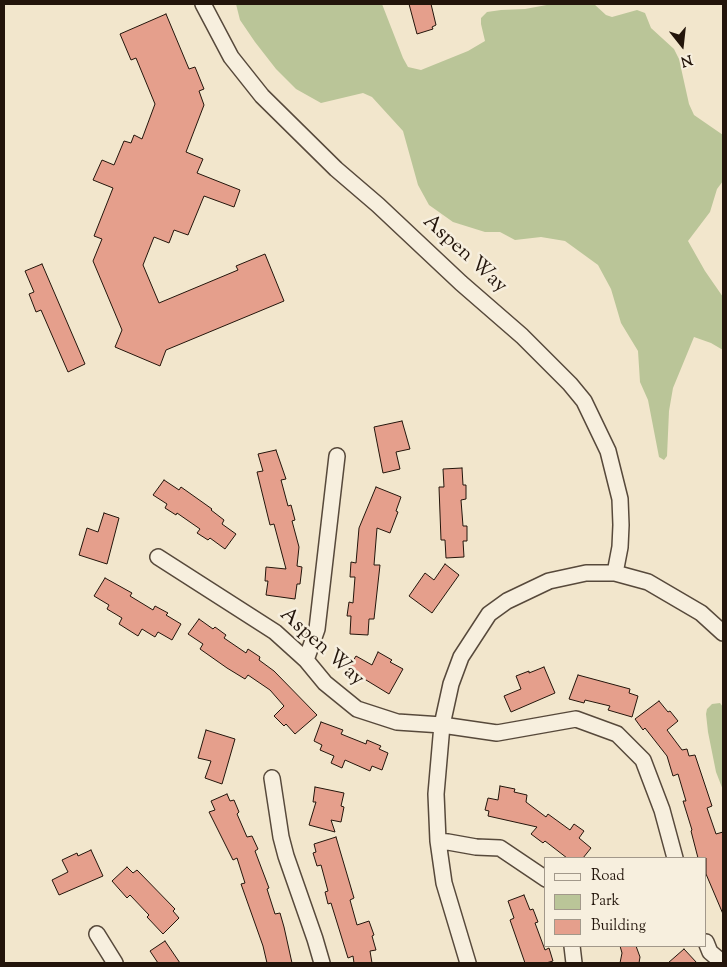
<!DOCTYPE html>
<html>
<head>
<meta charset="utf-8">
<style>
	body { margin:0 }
	#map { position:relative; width:727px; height:967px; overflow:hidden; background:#f2e6cc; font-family:"Sorts Mill Goudy",serif }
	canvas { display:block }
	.frame { position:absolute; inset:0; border:5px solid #23150b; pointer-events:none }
	.legend { position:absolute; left:544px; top:857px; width:162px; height:90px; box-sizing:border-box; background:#f7efde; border:1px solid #a2988a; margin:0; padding:6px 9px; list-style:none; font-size:15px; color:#23150b }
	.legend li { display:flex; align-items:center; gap:10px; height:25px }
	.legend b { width:25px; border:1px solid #a2988a }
	.north { position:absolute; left:657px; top:20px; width:50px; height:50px; -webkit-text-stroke:4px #f7efde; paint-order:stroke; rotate:164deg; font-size:14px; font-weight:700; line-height:20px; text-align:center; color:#23150b }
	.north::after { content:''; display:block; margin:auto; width:18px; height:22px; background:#23150b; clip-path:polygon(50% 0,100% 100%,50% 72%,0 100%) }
</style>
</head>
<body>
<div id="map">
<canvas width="727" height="967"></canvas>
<div class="frame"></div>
<ul class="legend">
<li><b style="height:6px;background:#f7efde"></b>Road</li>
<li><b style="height:14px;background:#bac598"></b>Park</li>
<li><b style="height:14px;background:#e59f8c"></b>Building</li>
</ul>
<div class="north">N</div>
</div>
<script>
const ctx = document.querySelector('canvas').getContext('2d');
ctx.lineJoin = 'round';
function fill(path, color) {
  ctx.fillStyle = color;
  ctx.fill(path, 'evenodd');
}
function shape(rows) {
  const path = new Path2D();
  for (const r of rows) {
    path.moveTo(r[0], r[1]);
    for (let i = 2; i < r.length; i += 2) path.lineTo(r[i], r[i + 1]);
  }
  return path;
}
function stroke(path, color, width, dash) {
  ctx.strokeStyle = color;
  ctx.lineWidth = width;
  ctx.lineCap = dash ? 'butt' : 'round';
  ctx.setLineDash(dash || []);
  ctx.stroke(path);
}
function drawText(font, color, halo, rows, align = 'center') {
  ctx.font = font + ' "Sorts Mill Goudy",serif';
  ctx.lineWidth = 5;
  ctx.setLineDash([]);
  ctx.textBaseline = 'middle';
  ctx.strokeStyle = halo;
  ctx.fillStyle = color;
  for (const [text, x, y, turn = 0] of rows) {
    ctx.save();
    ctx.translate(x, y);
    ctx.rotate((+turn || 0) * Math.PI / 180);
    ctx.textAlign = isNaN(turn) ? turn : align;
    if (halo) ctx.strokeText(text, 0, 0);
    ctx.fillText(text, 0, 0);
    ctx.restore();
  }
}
fill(shape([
	[236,4,382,4,403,58,408,67,421,70,468,51,485,41,481,24,481,18,487,12,501,10,525,9,552,4,594,4,606,15,612,17,637,10,645,13,651,28,674,49,679,59,689,104,694,115,723,135,723,181,717,189,710,212,688,241,705,271,723,297,723,350,711,343,694,337,673,388,669,411,667,456,664,460,659,457,648,400,640,382,638,351,621,323,611,289,598,265,565,241,541,237,515,240,500,232,485,232,453,222,429,205,418,185,403,131,372,97,363,93,321,103,296,89,276,69,255,42,240,20],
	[720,703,723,707,723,790,716,772,708,732,706,714,707,709,712,704]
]), '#bac598');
const building = shape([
	[409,4,431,4,436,25,432,27,433,29,417,34,409,4],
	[166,14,189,69,195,67,204,89,199,91,204,105,186,152,203,159,197,173,240,190,234,207,204,196,188,235,174,230,169,243,154,237,143,265,159,303,238,270,236,266,265,254,284,301,166,350,160,366,115,347,122,330,93,261,102,239,94,236,113,188,93,180,102,160,114,165,124,141,131,143,134,135,142,139,155,104,136,58,131,60,120,34,166,14],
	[42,264,85,364,68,372,41,310,36,312,29,294,34,292,25,271,42,264],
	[402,421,410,449,396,452,400,469,383,473,374,427,402,421],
	[276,450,286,479,281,480,288,506,291,505,295,520,292,521,299,547,297,566,302,567,300,584,297,584,295,599,266,595,268,581,265,581,266,567,286,569,274,524,270,525,257,472,263,471,258,454,276,450],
	[462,468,463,485,466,485,466,499,461,500,463,526,467,526,467,541,463,541,464,557,446,558,445,540,441,540,439,487,444,487,443,469,462,468],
	[164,480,179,490,181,487,212,509,211,510,224,520,222,524,236,534,225,549,210,538,208,540,197,533,200,529,177,513,176,515,165,508,167,504,153,495,164,480],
	[376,487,401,497,396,511,398,512,390,533,377,528,374,565,380,565,374,619,369,619,368,635,350,634,351,616,347,616,349,602,353,603,355,577,350,577,351,562,356,563,359,528,376,487],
	[104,513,119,518,107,564,79,555,87,528,98,532,104,513],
	[445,564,459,575,432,613,409,596,425,573,434,580,445,564],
	[105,578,132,593,130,596,153,610,155,606,168,613,166,615,181,624,172,640,158,632,155,637,142,629,138,636,119,624,122,618,107,609,109,605,94,596,105,578],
	[199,619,213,629,215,627,226,635,224,638,246,653,248,649,260,657,259,660,274,671,317,715,295,734,286,724,284,726,274,716,284,706,270,690,248,675,245,679,227,668,200,649,203,644,188,634,199,619],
	[378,652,392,660,390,662,403,669,389,694,348,669,356,656,372,665,378,652],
	[544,667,555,693,511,712,504,696,521,689,516,676,529,671,529,673,544,667],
	[578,675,630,689,629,693,638,696,632,717,608,710,610,706,585,700,584,703,569,699,578,675],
	[659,701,668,712,670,711,678,721,667,730,682,750,687,749,689,756,695,755,712,806,707,808,716,834,723,832,723,914,706,874,706,858,698,858,691,831,692,830,683,801,686,801,678,774,673,776,667,756,645,728,643,730,635,719,659,701],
	[321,722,343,730,341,734,366,744,367,740,381,746,379,749,388,753,382,770,372,766,370,771,345,760,342,768,331,763,334,756,320,750,322,745,314,741,321,722],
	[206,730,235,739,222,784,205,778,211,761,198,758,206,730],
	[500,786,515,789,514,792,527,795,526,802,546,817,548,814,570,830,574,824,584,831,579,838,591,848,583,858,567,858,545,841,543,843,531,834,537,827,488,816,489,811,485,810,488,798,498,800,500,786],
	[315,787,344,793,341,806,344,807,341,822,331,820,335,832,309,825,316,802,313,802,315,787],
	[227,794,230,801,234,800,239,812,237,814,247,837,252,836,258,849,255,851,269,888,267,889,275,914,280,913,284,927,292,963,267,963,263,946,241,884,245,883,237,858,233,860,209,812,215,810,211,801,227,794],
	[336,837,354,898,350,900,357,925,369,921,374,935,372,936,376,950,370,951,372,963,354,963,353,956,348,958,331,903,328,904,325,892,328,891,321,865,317,866,313,853,316,852,314,844,336,837],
	[91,850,103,876,59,895,52,880,68,872,62,860,77,853,78,856,91,850],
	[127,867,133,873,137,870,175,909,173,911,179,918,163,934,147,917,149,915,130,895,127,898,112,881,127,867],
	[524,895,530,910,533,909,538,922,535,923,545,950,549,948,553,961,546,963,525,963,510,920,514,918,508,901,524,895],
	[165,941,180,963,158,963,150,951,165,941],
	[620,946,636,946,640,957,639,963,620,963,622,953,620,946],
	[684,949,697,963,668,963,684,949]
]);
fill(building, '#e59f8c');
stroke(building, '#23150b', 1);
const minor = shape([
	[203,4,231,57,262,96,336,169,378,205,461,283,522,336,570,384,584,401,608,451,620,499,621,525,620,547,615,573],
	[158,557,275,632,306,660,325,683,357,709,397,722,442,725,497,733,576,719,617,734,643,760,662,810,675,858],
	[306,660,317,629,337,456],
	[272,778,281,837,286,856,315,939,322,963],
	[438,841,448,842,476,847,500,848,546,879],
	[97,934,115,963],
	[706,942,710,952,723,963],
	[572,946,574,963],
	[468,963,444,883,438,841,436,794,442,725,451,684,461,657,489,614,507,601,549,581,586,573,615,573,648,582,701,613,723,633]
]);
stroke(minor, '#57493b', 18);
stroke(minor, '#f7efde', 15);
drawText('21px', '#23150b', '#f7efde', [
	["Aspen Way",464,255,42],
	["Aspen Way",321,648,42]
]);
</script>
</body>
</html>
